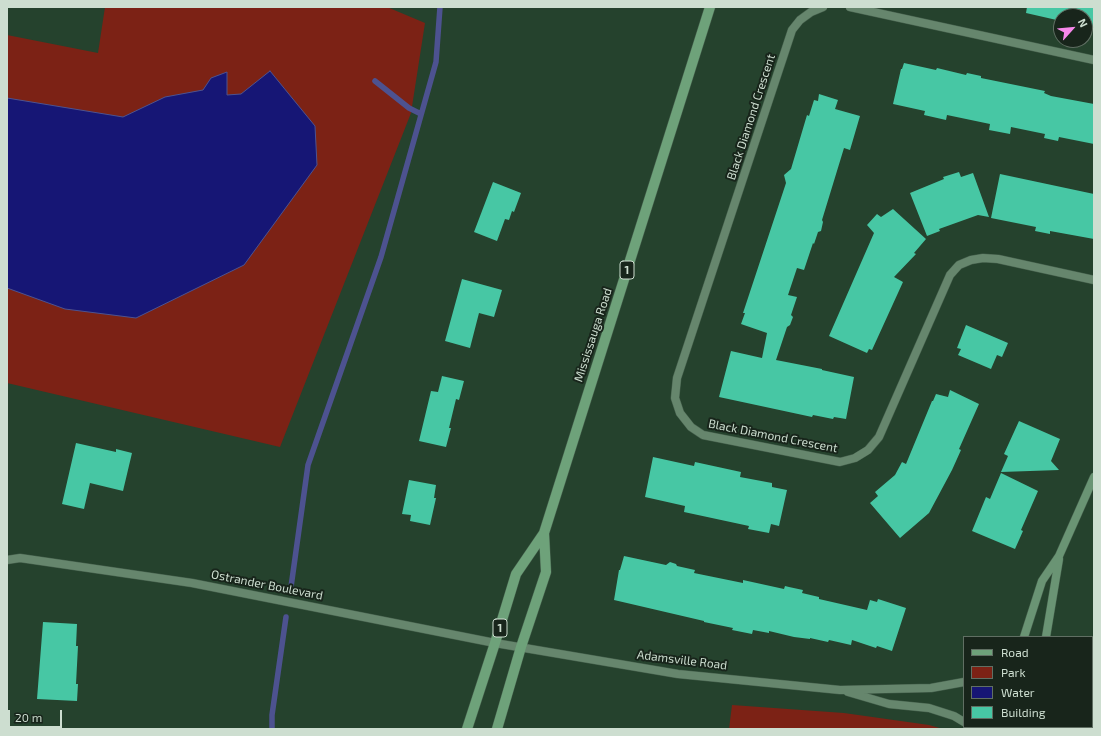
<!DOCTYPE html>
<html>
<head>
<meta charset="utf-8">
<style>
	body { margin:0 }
	#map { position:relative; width:1101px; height:736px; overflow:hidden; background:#25422d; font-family:"Exo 2",sans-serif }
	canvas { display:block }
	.frame { position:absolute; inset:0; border:8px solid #cdded0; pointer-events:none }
	.legend { position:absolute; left:963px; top:636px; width:130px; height:92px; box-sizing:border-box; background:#18251b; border:1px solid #606f63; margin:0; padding:5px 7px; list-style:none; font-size:12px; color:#cdded0 }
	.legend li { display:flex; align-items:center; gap:8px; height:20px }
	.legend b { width:20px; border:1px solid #606f63 }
	.north { position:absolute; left:1053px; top:8px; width:40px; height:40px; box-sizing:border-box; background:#18251b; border:1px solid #606f63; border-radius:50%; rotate:63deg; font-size:11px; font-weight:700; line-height:16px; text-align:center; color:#cdded0 }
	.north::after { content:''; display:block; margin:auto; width:14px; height:18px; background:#f788eb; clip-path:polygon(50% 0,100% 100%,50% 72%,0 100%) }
	.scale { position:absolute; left:8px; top:710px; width:54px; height:18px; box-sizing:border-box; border:2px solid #cdded0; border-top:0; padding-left:5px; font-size:12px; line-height:14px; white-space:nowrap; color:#cdded0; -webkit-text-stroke:3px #18251b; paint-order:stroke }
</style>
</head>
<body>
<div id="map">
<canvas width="1101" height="736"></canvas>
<div class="frame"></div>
<ul class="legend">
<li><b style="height:5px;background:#6ea27a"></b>Road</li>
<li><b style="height:11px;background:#7c2215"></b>Park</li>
<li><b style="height:11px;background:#161675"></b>Water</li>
<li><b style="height:11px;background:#47c7a4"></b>Building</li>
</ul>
<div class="north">N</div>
<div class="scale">20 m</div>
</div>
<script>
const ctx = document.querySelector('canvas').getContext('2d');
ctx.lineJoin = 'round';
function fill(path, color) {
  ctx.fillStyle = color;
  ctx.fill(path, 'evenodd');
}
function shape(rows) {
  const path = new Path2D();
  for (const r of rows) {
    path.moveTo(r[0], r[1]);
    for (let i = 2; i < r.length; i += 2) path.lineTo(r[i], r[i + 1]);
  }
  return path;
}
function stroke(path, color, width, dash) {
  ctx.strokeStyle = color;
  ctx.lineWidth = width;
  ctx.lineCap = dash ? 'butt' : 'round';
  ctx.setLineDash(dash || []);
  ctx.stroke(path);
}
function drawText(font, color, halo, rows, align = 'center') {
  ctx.font = font + ' "Exo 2",sans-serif';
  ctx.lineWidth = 4;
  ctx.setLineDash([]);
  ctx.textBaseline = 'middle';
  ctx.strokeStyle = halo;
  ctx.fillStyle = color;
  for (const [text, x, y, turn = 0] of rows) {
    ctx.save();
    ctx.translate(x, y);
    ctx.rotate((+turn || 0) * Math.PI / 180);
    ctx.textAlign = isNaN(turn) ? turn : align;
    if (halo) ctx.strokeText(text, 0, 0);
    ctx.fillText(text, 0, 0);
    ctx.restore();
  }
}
fill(shape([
	[105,7,387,7,425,23,411,113,280,447,7,383,7,35,98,53],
	[732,705,844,713,929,725,943,729,729,729]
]), '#7c2215');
const water = shape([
	[270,71,315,126,317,165,244,265,136,318,65,309,7,288,7,98,123,117,165,97,203,90,211,78,227,72,227,95,241,94,270,71]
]);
fill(water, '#161675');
stroke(water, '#4d5290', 1);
stroke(shape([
	[375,81,409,108,421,114],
	[291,587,308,465,381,257,436,62,440,7],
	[272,729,272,715,286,617]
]), '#4d5290', 5.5);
fill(shape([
	[1027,7,1094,7,1094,28,1085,26,1085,16,1061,16,1061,21,1026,13],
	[904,63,936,70,937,68,966,75,967,73,981,76,981,78,1045,91,1044,93,1051,96,1094,104,1094,144,1059,137,1058,141,1044,138,1045,134,1011,127,1010,134,989,130,990,124,947,115,946,120,924,115,925,111,893,104,901,69,902,69],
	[819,94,838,100,835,109,860,116,850,150,844,148,822,220,823,222,821,231,818,232,814,244,813,243,804,270,797,268,788,295,797,297,791,315,793,317,790,325,787,327,776,360,822,369,822,370,854,377,846,419,834,417,833,419,813,415,812,417,719,397,731,351,762,358,767,333,741,324,745,313,743,313,786,183,784,175,791,169,807,115,809,116,814,100,818,101],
	[959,172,961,177,973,173,989,217,978,215,939,229,940,231,927,236,910,193,944,179,943,177],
	[1000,174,1094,194,1094,239,1050,231,1050,234,1035,231,1036,227,991,218],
	[493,182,521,193,514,212,512,211,509,220,505,219,497,241,474,232],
	[893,209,926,239,914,253,916,254,894,277,903,282,872,350,869,349,867,353,829,336,874,233,867,225,877,214,881,217],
	[462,279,502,290,494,317,479,313,470,348,445,341],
	[966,325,1008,343,1002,357,997,355,991,369,958,355,961,349,957,348],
	[442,376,464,381,459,400,456,399,449,428,451,428,446,447,419,441,431,391,438,392],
	[950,390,979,404,959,449,961,450,952,470,929,513,900,538,870,503,878,496,875,492,895,475,902,462,906,464,932,401,933,401,936,394,948,397],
	[1019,421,1060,439,1051,461,1059,470,1001,472,1008,456,1004,454],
	[76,443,116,452,116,449,132,453,123,491,90,483,84,509,62,504],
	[653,457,694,466,695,462,741,472,740,477,772,483,772,487,787,490,779,526,771,524,769,533,748,529,749,526,684,512,685,506,645,497],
	[1001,473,1038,491,1021,530,1023,531,1015,549,972,531,986,497,990,499],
	[409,480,436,485,434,498,436,498,430,525,410,521,411,515,402,514],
	[624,556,666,565,670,562,676,564,677,566,695,570,694,573,743,583,743,580,784,589,785,586,789,587,803,590,802,593,819,597,819,599,867,610,870,600,877,602,878,599,906,608,892,651,877,646,876,648,852,640,851,645,829,640,828,642,810,638,810,639,794,637,769,631,769,633,753,630,752,634,732,630,733,628,704,622,704,621,614,600,619,570,620,570],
	[43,622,77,624,76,646,78,646,76,684,78,684,77,701,37,699]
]), '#47c7a4');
const street = shape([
	[823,7,811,12,800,20,792,30,677,378,675,398,680,413,691,427,703,435,840,462,855,458,868,450,879,437,950,275,959,265,971,260,983,258,998,259,1094,280],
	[850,7,1094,60],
	[7,560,20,558,192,583,495,643,678,674,840,690,931,688,964,682],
	[848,692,889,704,929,708,954,716,964,722],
	[1092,719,1094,720]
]);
const secondary = shape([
	[1024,637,1042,581,1059,556,1094,477],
	[1046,637,1059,559],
	[975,727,976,729],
	[1052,729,1053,727]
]);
const primary = shape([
	[467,729,495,643,516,574,544,533,710,7],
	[497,729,521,647,546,572,544,533]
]);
stroke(street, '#455f4c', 9);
stroke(secondary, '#455f4c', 9);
stroke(primary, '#455f4c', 11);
stroke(street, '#66866d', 8);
stroke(secondary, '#6a9474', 8);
stroke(primary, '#6ea27a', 10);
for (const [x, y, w] of [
	[627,270,14],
	[500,628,14]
]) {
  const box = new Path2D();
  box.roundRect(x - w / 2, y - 9, w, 18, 3);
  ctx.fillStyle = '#18251b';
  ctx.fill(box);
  stroke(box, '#cdded0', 1);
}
drawText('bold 11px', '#cdded0', null, [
	["1",627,270],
	["1",500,628]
]);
drawText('12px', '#cdded0', '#18251b', [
	["Black Diamond Crescent",751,117,-72],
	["Mississauga Road",593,335,-72],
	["Black Diamond Crescent",773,436,11],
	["Ostrander Boulevard",267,585,11],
	["Adamsville Road",682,660,7]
]);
</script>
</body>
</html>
